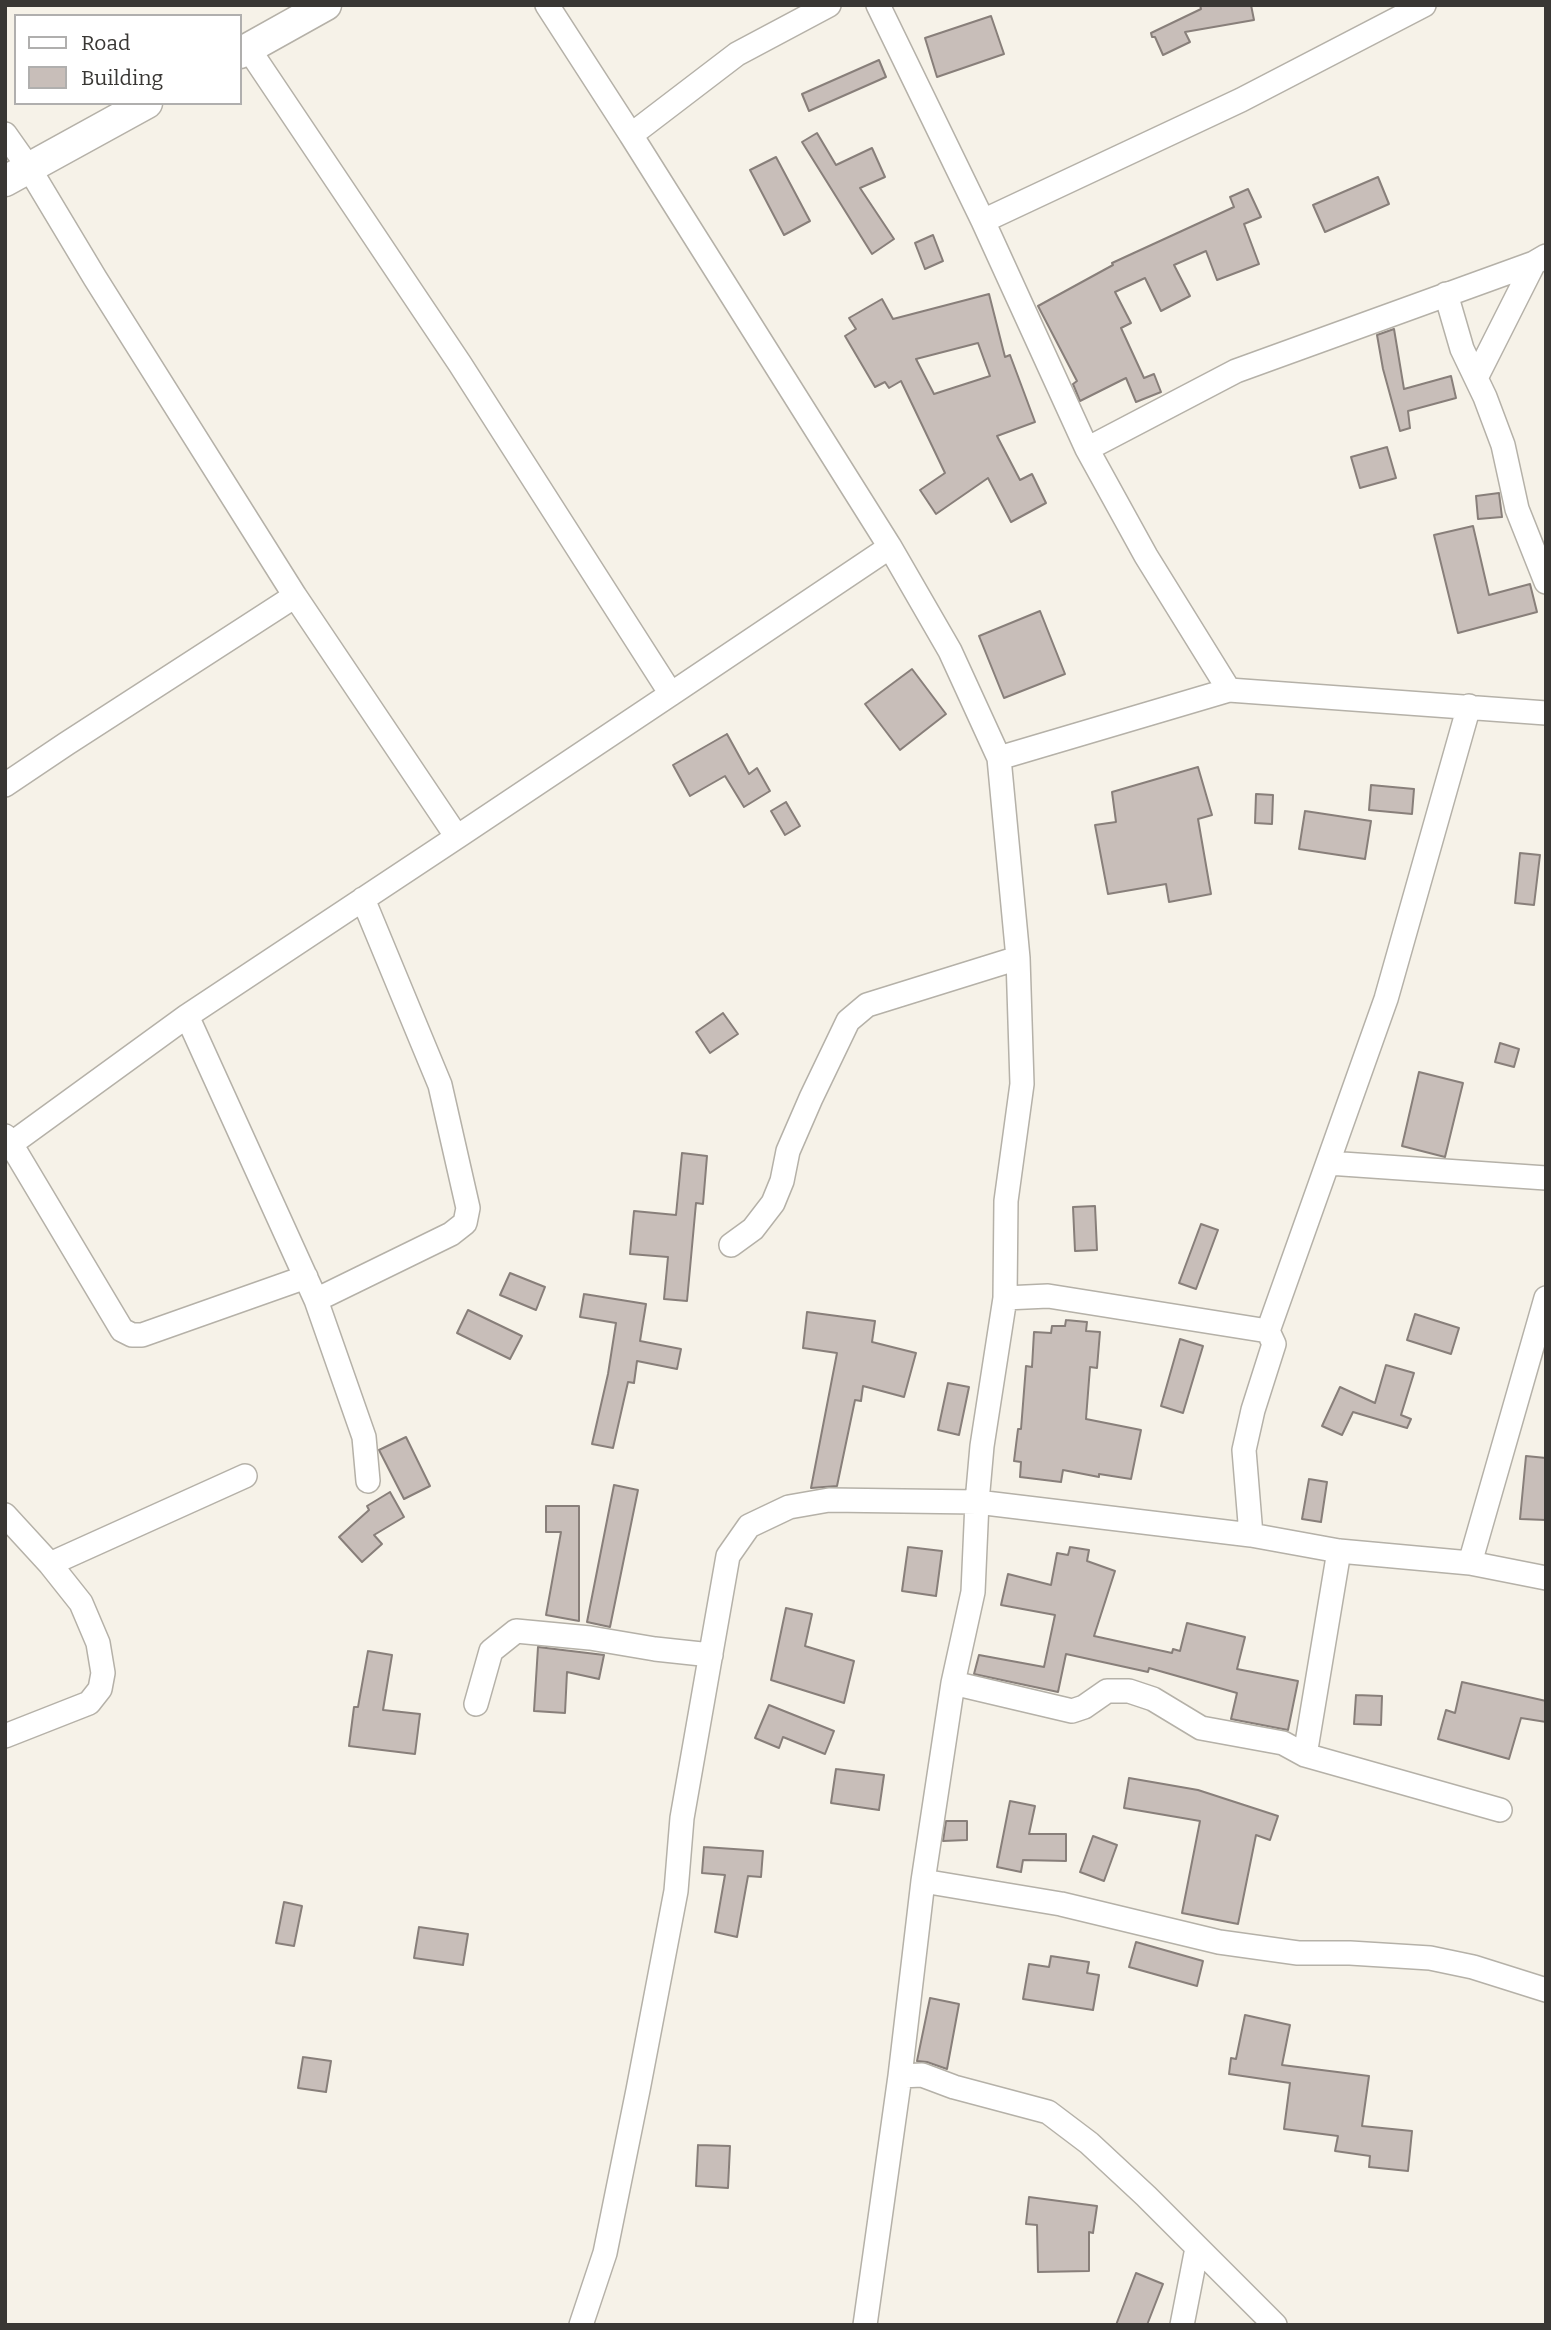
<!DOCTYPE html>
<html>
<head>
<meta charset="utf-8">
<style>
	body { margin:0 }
	#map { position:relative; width:1551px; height:2330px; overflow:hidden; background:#f6f2e8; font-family:Bitter,serif }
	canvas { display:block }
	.frame { position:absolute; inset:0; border:7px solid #393734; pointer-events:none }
	.legend { position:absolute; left:14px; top:14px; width:228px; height:91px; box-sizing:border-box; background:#fff; border:2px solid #b0afae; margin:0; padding:9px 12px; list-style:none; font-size:21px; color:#393734 }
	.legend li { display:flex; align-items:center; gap:14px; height:35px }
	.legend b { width:35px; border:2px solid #b0afae }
</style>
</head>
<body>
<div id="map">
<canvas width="1551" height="2330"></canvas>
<div class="frame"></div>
<ul class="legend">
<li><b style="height:9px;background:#fff"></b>Road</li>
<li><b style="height:19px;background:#c8beb9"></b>Building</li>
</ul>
</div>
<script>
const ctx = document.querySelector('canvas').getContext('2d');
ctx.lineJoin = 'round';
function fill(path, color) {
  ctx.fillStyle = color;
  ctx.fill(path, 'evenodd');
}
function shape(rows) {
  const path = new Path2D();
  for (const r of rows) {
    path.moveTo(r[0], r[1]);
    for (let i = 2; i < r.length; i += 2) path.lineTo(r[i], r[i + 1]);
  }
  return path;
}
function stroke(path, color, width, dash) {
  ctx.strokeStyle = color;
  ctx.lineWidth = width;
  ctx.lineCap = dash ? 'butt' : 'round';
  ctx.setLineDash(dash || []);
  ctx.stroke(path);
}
const building = shape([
	[1200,5,1251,5,1254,20,1185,32,1190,42,1163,55,1155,37,1152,37,1151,33,1201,9,1200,5],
	[991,16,1004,54,937,77,925,38,991,16],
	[879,60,886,77,809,111,802,94,879,60],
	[817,133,836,165,872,148,885,177,860,188,894,239,872,254,802,142,817,133],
	[776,157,810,221,784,235,750,170,776,157],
	[1378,177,1389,204,1325,232,1313,205,1378,177],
	[1248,189,1261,217,1244,224,1259,264,1217,280,1206,251,1174,265,1190,296,1161,311,1145,278,1115,292,1131,323,1121,328,1144,378,1154,374,1161,392,1136,402,1126,378,1080,401,1073,384,1077,381,1038,306,1113,265,1112,263,1234,207,1230,197,1248,189],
	[933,235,943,261,925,269,915,243,933,235],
	[989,294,1005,357,1010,355,1035,422,997,436,1020,480,1032,474,1046,503,1011,522,988,478,936,514,920,490,945,473,901,381,889,388,885,382,875,387,845,336,856,329,849,318,882,299,893,319,989,294],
	[978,343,990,376,934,394,916,359,978,343],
	[1394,329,1404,389,1451,376,1456,398,1408,411,1410,428,1400,431,1383,369,1377,335,1394,329],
	[1387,447,1396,478,1360,488,1351,457,1387,447],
	[1499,493,1502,517,1478,519,1476,496,1499,493],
	[1473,526,1489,595,1530,584,1537,612,1458,633,1434,535,1473,526],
	[1040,611,1065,674,1004,698,979,636,1040,611],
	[912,669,946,714,900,750,865,704,912,669],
	[727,734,749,774,757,768,770,791,744,807,725,776,690,796,673,765,727,734],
	[1198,767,1212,815,1198,819,1211,894,1169,902,1166,884,1108,894,1095,825,1116,822,1112,792,1198,767],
	[1371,785,1414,789,1412,814,1369,810,1371,785],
	[1256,794,1273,795,1272,824,1255,823,1256,794],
	[786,802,800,826,785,835,771,811,786,802],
	[1305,811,1371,821,1365,859,1299,849,1305,811],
	[1520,853,1540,855,1534,905,1515,903,1520,853],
	[723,1013,738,1034,710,1053,696,1032,723,1013],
	[1500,1043,1519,1049,1514,1067,1495,1062,1500,1043],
	[1419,1072,1463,1083,1445,1157,1402,1146,1419,1072],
	[682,1153,707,1156,703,1204,696,1203,687,1301,664,1299,668,1257,630,1254,634,1211,676,1215,682,1153],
	[1095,1206,1097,1250,1075,1251,1073,1207,1095,1206],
	[1201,1224,1218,1230,1196,1289,1179,1283,1201,1224],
	[510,1273,545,1287,536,1310,500,1295,510,1273],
	[584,1294,646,1304,640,1341,681,1349,677,1369,637,1361,634,1383,628,1382,613,1448,592,1444,608,1374,616,1323,580,1317,584,1294],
	[468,1310,522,1336,510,1359,457,1333,468,1310],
	[807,1312,875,1321,872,1342,916,1353,904,1397,863,1386,861,1401,855,1400,837,1486,811,1488,837,1353,803,1348,807,1312],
	[1415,1314,1459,1328,1451,1354,1407,1340,1415,1314],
	[1066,1320,1087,1322,1086,1331,1100,1332,1097,1368,1090,1367,1086,1419,1141,1430,1131,1479,1099,1474,1099,1477,1063,1470,1061,1482,1020,1477,1021,1462,1014,1461,1018,1429,1021,1429,1026,1366,1032,1367,1034,1332,1051,1333,1052,1326,1065,1326,1066,1320],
	[1180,1339,1203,1346,1183,1413,1161,1406,1180,1339],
	[1386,1365,1414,1373,1401,1415,1411,1419,1407,1428,1353,1412,1342,1435,1322,1426,1340,1387,1375,1403,1386,1365],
	[948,1383,969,1387,959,1435,938,1430,948,1383],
	[406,1437,430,1486,404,1499,379,1450,406,1437],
	[1526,1456,1546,1458,1546,1520,1520,1519,1526,1456],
	[1309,1479,1327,1482,1321,1522,1302,1519,1309,1479],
	[614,1485,638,1490,610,1627,587,1622,614,1485],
	[390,1492,404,1517,374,1535,382,1544,362,1562,339,1537,369,1510,367,1506,390,1492],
	[546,1506,579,1506,579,1621,546,1615,561,1532,546,1532,546,1506],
	[908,1547,942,1551,936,1596,902,1591,908,1547],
	[1070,1547,1089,1550,1087,1561,1115,1571,1094,1636,1172,1653,1173,1649,1180,1651,1187,1623,1245,1637,1237,1669,1298,1681,1288,1730,1231,1719,1237,1693,1149,1668,1148,1672,1066,1654,1058,1692,974,1674,979,1655,1044,1667,1055,1615,1001,1605,1008,1574,1051,1585,1057,1553,1068,1555,1070,1547],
	[786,1608,812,1614,805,1646,854,1661,844,1703,771,1680,786,1608],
	[538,1647,604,1655,599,1679,567,1672,565,1713,534,1711,538,1647],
	[368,1651,392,1655,383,1710,420,1714,415,1754,349,1746,354,1707,358,1707,368,1651],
	[1462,1682,1546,1701,1546,1722,1521,1718,1509,1759,1438,1739,1446,1710,1455,1713,1462,1682],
	[1356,1695,1382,1696,1381,1725,1354,1724,1356,1695],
	[769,1705,834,1731,825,1754,783,1737,779,1748,755,1738,769,1705],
	[836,1769,884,1775,879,1810,831,1803,836,1769],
	[1129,1778,1198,1790,1278,1816,1270,1840,1256,1835,1238,1924,1182,1913,1200,1821,1124,1808,1129,1778],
	[1010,1801,1035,1806,1029,1834,1066,1834,1066,1861,1023,1860,1021,1872,997,1867,1010,1801],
	[946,1821,967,1821,967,1840,943,1841,946,1821],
	[1093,1836,1117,1845,1104,1881,1080,1872,1093,1836],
	[704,1847,763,1851,761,1877,748,1876,737,1937,715,1932,725,1875,702,1873,704,1847],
	[284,1902,302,1906,294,1946,276,1943,284,1902],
	[419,1927,468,1934,463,1965,414,1958,419,1927],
	[1136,1942,1203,1961,1197,1986,1129,1967,1136,1942],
	[1051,1956,1089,1962,1087,1973,1099,1975,1093,2010,1023,1999,1029,1964,1049,1967,1051,1956],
	[930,1998,959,2004,947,2069,927,2062,917,2061,930,1998],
	[1245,2015,1290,2025,1282,2065,1369,2076,1362,2126,1412,2131,1408,2171,1369,2167,1370,2156,1335,2151,1338,2136,1284,2129,1290,2083,1229,2074,1231,2058,1236,2059,1245,2015],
	[303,2057,331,2061,326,2092,298,2088,303,2057],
	[698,2145,730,2146,728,2188,696,2186,698,2145],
	[1029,2197,1097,2206,1093,2233,1089,2232,1089,2271,1038,2272,1037,2225,1026,2224,1029,2197],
	[1136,2273,1163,2284,1147,2325,1116,2325,1136,2273]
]);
fill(building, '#c8beb9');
stroke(building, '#887f7a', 2);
const minor = shape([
	[547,5,631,135,737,54,829,5],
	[878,5,983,221],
	[248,48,460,364,671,694,890,547],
	[5,134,29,168,95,278,295,596,457,837,671,694],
	[631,135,890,547,950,651,999,758,1229,690],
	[1546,256,1534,263,1236,371,1087,449,1146,556,1229,690,1546,713],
	[1446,294,1462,349,1485,397,1503,445,1517,509,1546,582],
	[1476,378,1534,263],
	[1087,449,983,221,1241,100,1424,5],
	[999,758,1018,958,1022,1084,1006,1201,1005,1298,982,1446,977,1502,1251,1535,1339,1551,1470,1563],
	[5,785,66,744,295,596],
	[187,1016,316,1300,364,1437,368,1481],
	[5,1136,11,1144,187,1016,457,837],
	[5,1149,11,1144,122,1330,132,1335,142,1335,306,1277],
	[1328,1163,1546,1178],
	[731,1245,753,1229,773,1203,782,1181,788,1151,811,1098,848,1021,867,1005,1018,958],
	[1005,1298,1048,1296,1268,1331,1274,1344,1253,1410,1244,1450,1251,1535],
	[1546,1298,1470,1563,1546,1578],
	[316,1300,451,1234,465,1223,468,1208,440,1085,363,899],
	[1268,1331,1386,999,1469,706],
	[5,1515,50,1564,81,1603,98,1643,103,1673,100,1689,89,1703,5,1736],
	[50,1564,245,1476],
	[953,1683,1072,1711,1084,1707,1107,1691,1129,1691,1153,1699,1201,1728,1283,1743,1305,1755,1500,1810],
	[476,1704,491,1651,516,1631,590,1638,655,1649,711,1655],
	[1305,1755,1339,1551],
	[923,1881,1061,1904,1219,1942,1298,1953,1350,1953,1430,1958,1473,1967,1546,1990],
	[581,2325,605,2253,638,2090,676,1891,682,1818,728,1556,749,1526,789,1507,829,1500,977,1502,973,1592,953,1683,923,1881,900,2076,922,2075,954,2087,1048,2112,1089,2143,1146,2196,1275,2325],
	[865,2325,900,2076],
	[1182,2325,1197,2248]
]);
const tertiary = shape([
	[240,53,326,5],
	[5,181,147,103]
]);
stroke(minor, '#b5b1a8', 26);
stroke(tertiary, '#b5b1a8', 33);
stroke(minor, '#fff', 23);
stroke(tertiary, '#fff', 30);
</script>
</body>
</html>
